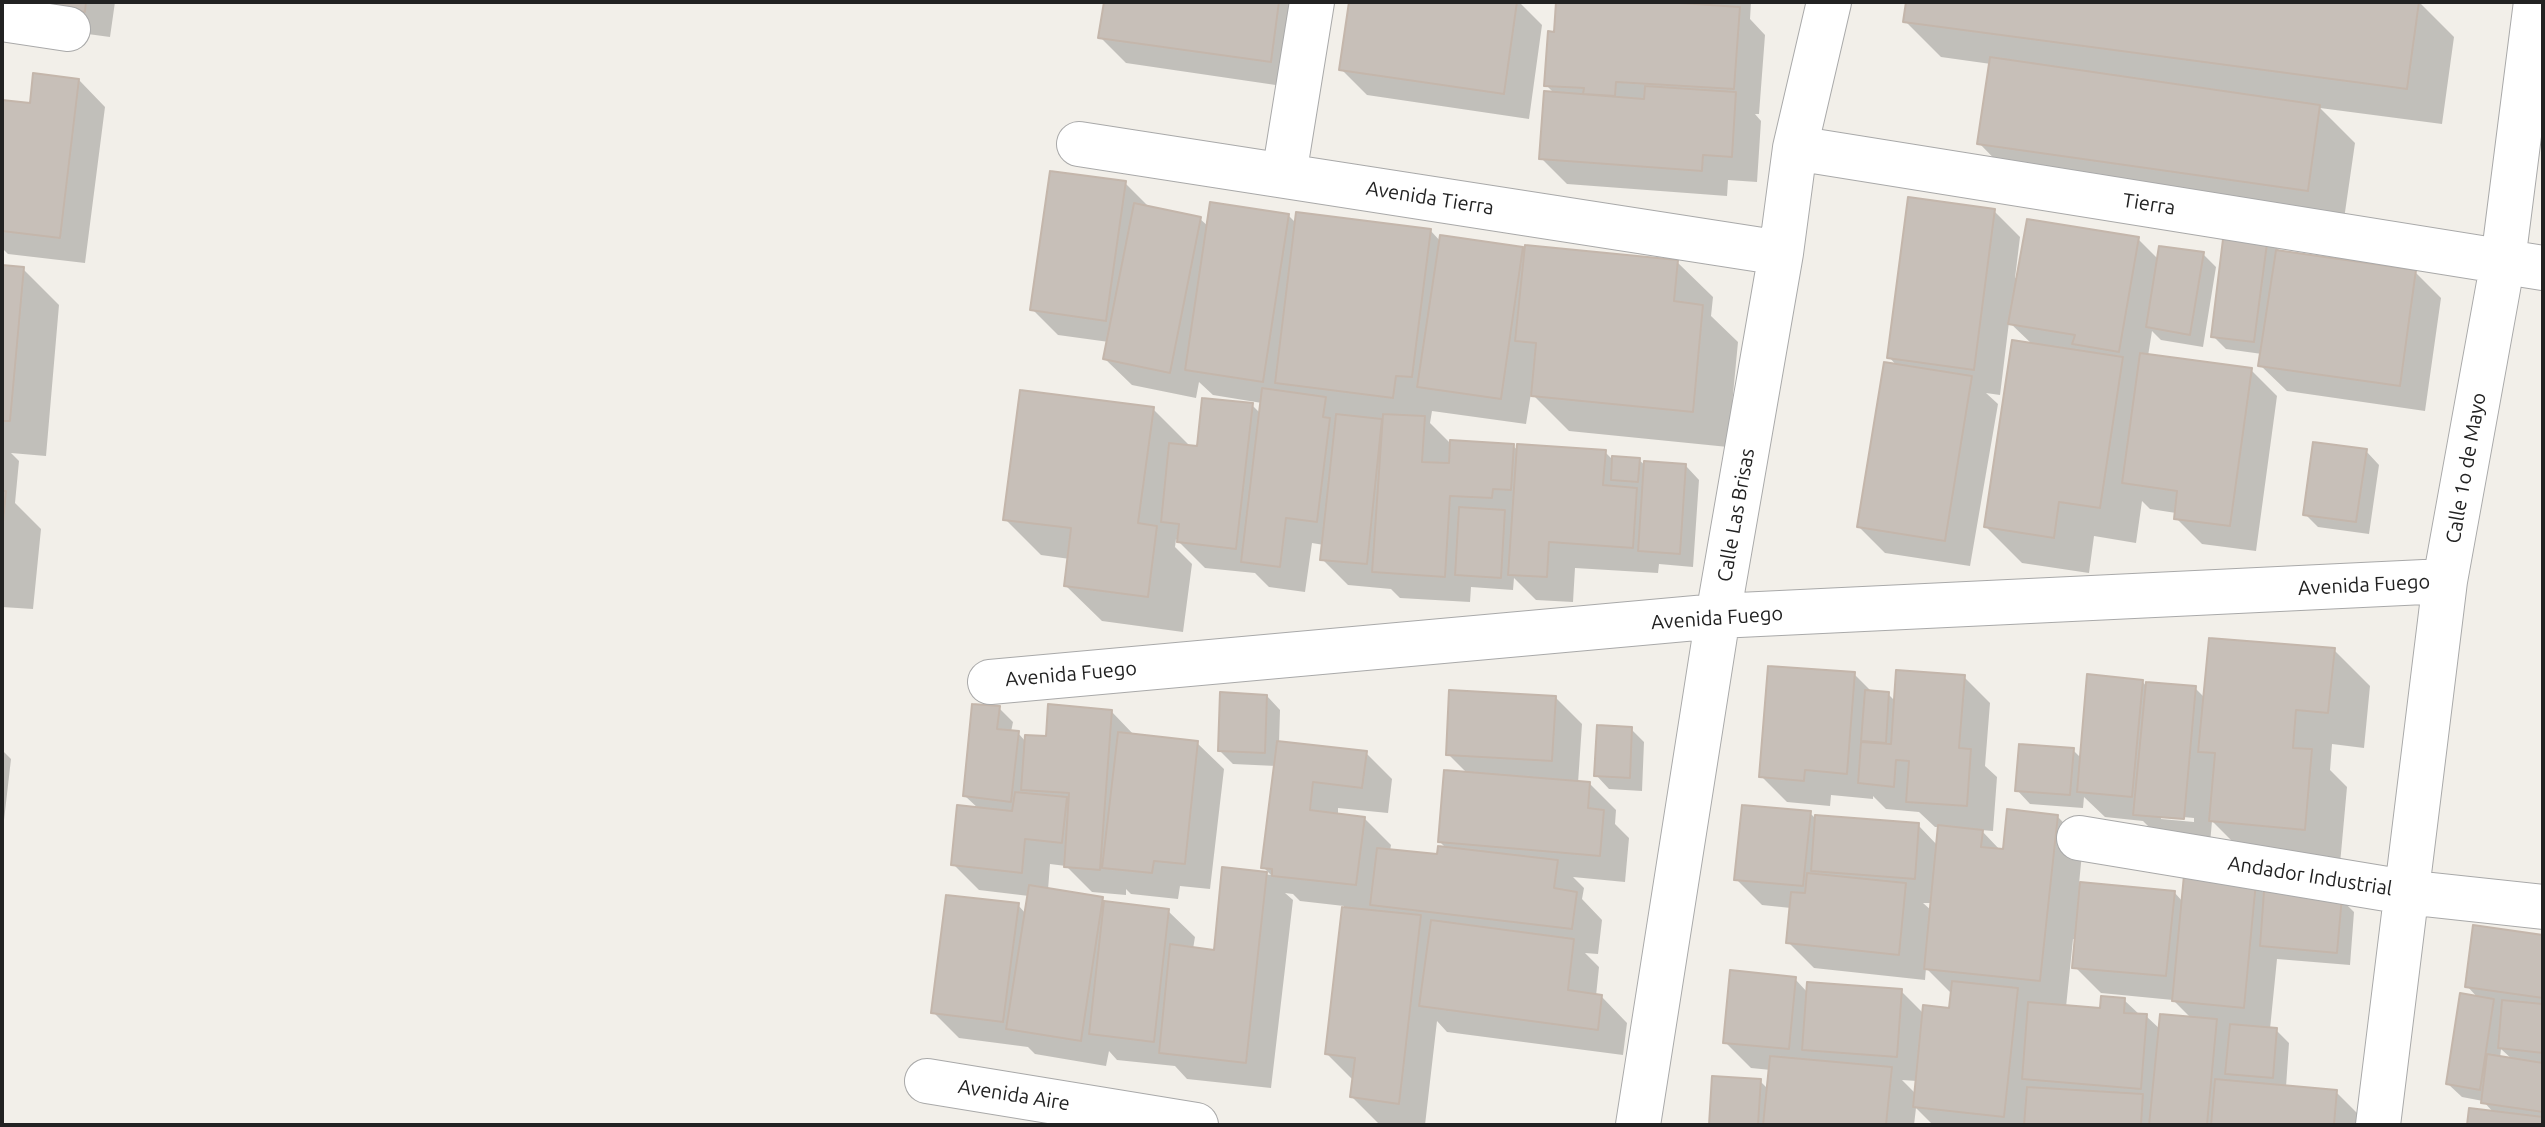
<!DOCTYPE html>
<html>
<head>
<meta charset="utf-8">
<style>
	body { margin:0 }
	#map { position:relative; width:2545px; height:1127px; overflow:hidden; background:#f2efe9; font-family:Ubuntu,sans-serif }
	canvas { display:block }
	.frame { position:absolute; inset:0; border:4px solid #222; pointer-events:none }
</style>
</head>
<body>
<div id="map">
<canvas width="2545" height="1127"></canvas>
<div class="frame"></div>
</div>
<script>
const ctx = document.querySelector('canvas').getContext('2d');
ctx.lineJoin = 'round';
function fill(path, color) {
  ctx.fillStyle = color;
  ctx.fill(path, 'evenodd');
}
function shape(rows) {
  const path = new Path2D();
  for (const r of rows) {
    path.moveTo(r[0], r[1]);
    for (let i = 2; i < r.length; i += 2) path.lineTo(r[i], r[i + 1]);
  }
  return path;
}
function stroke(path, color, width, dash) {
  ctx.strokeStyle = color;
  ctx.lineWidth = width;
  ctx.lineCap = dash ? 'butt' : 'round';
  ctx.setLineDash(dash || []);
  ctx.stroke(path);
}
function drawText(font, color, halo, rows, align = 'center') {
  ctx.font = font + ' Ubuntu,sans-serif';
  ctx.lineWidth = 7;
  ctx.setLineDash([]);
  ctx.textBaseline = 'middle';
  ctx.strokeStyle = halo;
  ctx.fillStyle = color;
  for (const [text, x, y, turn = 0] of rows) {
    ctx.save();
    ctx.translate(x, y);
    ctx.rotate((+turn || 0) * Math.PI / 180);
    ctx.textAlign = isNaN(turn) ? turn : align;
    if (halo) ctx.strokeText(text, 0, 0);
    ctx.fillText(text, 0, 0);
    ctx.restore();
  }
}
fill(shape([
	[2,2,115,2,110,37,43,28],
	[1106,2,1309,2,1296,88,1126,63,1100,37],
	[1351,2,1519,2,1542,25,1529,119,1367,95,1341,69],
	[1558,2,1751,2,1750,19,1765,35,1759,114,1755,114,1761,121,1757,182,1728,180,1727,196,1567,184,1541,158,1555,94,1546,85,1556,35],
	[1908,2,2419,2,2454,37,2442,124,2320,108,2355,143,2343,226,2014,179,1979,143,1991,64,1941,57,1905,21],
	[79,80,105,107,85,263,8,254,2,248,2,102,32,105],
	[1125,183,1150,208,1200,219,1208,226,1288,215,1297,224,1430,230,1441,242,1522,249,1527,253,1677,262,1713,297,1711,316,1738,342,1728,447,1569,431,1531,393,1526,424,1432,411,1430,423,1452,445,1513,446,1519,451,1605,452,1614,461,1639,460,1646,466,1686,466,1699,480,1693,567,1659,564,1658,573,1575,568,1573,602,1536,600,1514,578,1513,590,1471,587,1470,602,1400,598,1391,589,1348,585,1322,559,1324,545,1312,543,1305,592,1269,587,1255,573,1205,568,1176,539,1175,547,1192,564,1183,632,1102,621,1066,586,1070,559,1041,555,1005,519,1153,409,1189,445,1199,448,1252,405,1261,414,1262,403,1213,395,1199,382,1196,398,1132,385,1105,359,1109,342,1058,335,1032,309],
	[1994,211,2020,237,2015,278,2138,239,2159,260,2203,254,2216,267,2203,347,2161,340,2152,331,2148,356,2251,370,2277,396,2256,551,2202,544,2176,518,2176,513,2150,509,2142,501,2136,543,2094,536,2089,573,2022,563,1986,527,2033,345,2009,322,2000,395,1986,393,1998,404,1970,566,1885,553,1859,527,1898,367,1889,357],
	[2267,238,2280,251,2415,272,2441,298,2425,411,2287,391,2260,365,2262,354,2226,349,2213,336],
	[2,267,23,269,59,305,46,456,11,453,19,461,15,503,41,529,33,609,2,607],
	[2366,451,2379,465,2369,534,2318,527,2305,514],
	[2334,650,2370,686,2364,748,2332,744,2330,770,2347,787,2340,864,2247,856,2212,821,2210,844,2162,840,2143,821,2105,817,2084,797,2083,808,2030,804,2017,790,2073,750,2082,759,2142,681,2147,687,2195,688,2205,698],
	[2161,815,2194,818,2194,822,2161,819],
	[1854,674,1873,693,1888,694,1896,702,1964,677,1990,703,1985,766,1997,777,1993,831,1981,830,2001,851,2057,816,2083,843,2079,884,2174,892,2183,902,2255,884,2264,893,2341,899,2354,912,2350,965,2277,959,2270,1029,2276,1030,2289,1043,2286,1087,2336,1092,2362,1118,2361,1125,1933,1125,1916,1108,1914,1125,1711,1125,1760,1081,1769,1090,1771,1070,1751,1068,1725,1042,1795,979,1808,993,1901,991,1924,1014,1950,1011,1952,994,1926,968,1925,980,1814,968,1788,942,1791,908,1762,905,1736,879,1810,813,1817,820,1918,825,1938,846,1940,827,1935,827,1919,812,1886,809,1873,796,1873,799,1831,795,1830,806,1787,802,1761,776],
	[1923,903,1932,903,1932,911],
	[2073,939,2077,940,2075,967,2101,993,2173,1000,2192,1019,2161,1030,2146,1016,2140,1015,2124,1000,2102,1011,2066,1007],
	[1902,1080,1917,1081,1916,1094],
	[1267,696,1280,710,1279,743,1366,753,1392,779,1388,813,1338,808,1338,815,1365,819,1391,845,1390,851,1438,856,1447,849,1440,842,1468,774,1448,754,1556,698,1582,724,1578,783,1590,784,1616,810,1615,824,1629,838,1625,882,1573,877,1584,888,1582,899,1602,920,1598,954,1585,953,1599,967,1596,996,1601,996,1627,1023,1623,1055,1447,1032,1437,1021,1425,1125,1378,1123,1352,1097,1354,1081,1327,1054,1344,906,1300,901,1293,894,1285,893,1293,900,1271,1088,1187,1079,1175,1066,1117,1060,1109,1051,1106,1066,1035,1054,1028,1047,959,1038,933,1012,1018,905,1026,914,1029,896,979,890,953,864,979,809,965,796,999,708,1013,722,1011,732,1018,733,1026,742,1047,738,1111,711,1135,736,1197,743,1224,769,1210,889,1180,886,1178,899,1131,894,1126,889,1126,895,1092,892,1066,866,1050,864,1048,890,1102,899,1107,904,1168,911,1195,937,1193,949,1216,952,1224,869,1271,875,1263,867,1276,766,1233,764,1220,751],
	[1631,729,1644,742,1642,791,1609,789,1596,775],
	[2,750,11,759,3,829,2,829],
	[2543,937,2543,1125,2469,1125,2494,1113,2483,1101,2462,1097,2448,1084,2479,999,2467,986],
	[2501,1049,2513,1060,2500,1058]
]), '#0003');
const building = shape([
	[15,2,86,2,85,12,15,2],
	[1104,2,1279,2,1271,62,1098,38,1104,2],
	[1349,2,1517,2,1504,94,1339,70,1349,2],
	[1556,2,1666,2,1740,7,1734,89,1616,82,1615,96,1583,94,1584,88,1544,86,1548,31,1554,32,1556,2],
	[1906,2,2419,2,2407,89,1903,22,1906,2],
	[1990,57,2320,105,2308,191,1977,144,1990,57],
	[33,73,79,79,60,238,2,231,2,100,30,103,33,73],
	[1645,86,1736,92,1732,157,1703,155,1702,171,1539,159,1544,91,1644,99,1645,86],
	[1050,171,1126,181,1106,321,1030,310,1050,171],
	[1908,197,1995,209,1974,370,1887,358,1908,197],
	[1210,202,1289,214,1263,382,1185,370,1210,202],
	[1134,203,1201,217,1170,373,1103,359,1134,203],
	[1296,212,1431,229,1412,377,1396,376,1393,398,1275,383,1296,212],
	[2027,219,2139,237,2119,352,2072,344,2075,335,2008,324,2027,219],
	[2224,231,2268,236,2254,342,2211,337,2224,231],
	[1440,235,1523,247,1501,399,1417,387,1440,235],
	[1525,245,1678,260,1674,301,1703,305,1693,412,1531,396,1536,343,1515,341,1525,245],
	[2159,246,2204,252,2190,335,2146,327,2159,246],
	[2276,250,2416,270,2400,386,2258,366,2276,250],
	[2,265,24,267,10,421,2,421,2,265],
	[2012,340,2123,357,2100,508,2059,502,2054,538,1984,527,2012,340],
	[2140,353,2252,368,2230,526,2174,519,2177,491,2122,483,2140,353],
	[1884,362,1972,376,1945,541,1857,527,1884,362],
	[1262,388,1326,397,1323,417,1330,418,1317,522,1286,518,1280,567,1241,562,1262,388],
	[1020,390,1154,407,1138,523,1157,526,1148,597,1064,586,1071,528,1003,520,1020,390],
	[1202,398,1253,403,1236,549,1177,542,1179,524,1161,522,1169,443,1197,446,1202,398],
	[1336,414,1382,419,1367,564,1320,560,1336,414],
	[1383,414,1425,416,1422,462,1449,463,1450,440,1514,444,1511,490,1493,489,1492,498,1450,496,1445,577,1372,572,1383,414],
	[2313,442,2367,449,2356,522,2303,515,2313,442],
	[1517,444,1606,450,1603,485,1637,488,1633,548,1549,542,1547,577,1508,575,1517,444],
	[1612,456,1640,458,1638,482,1611,480,1612,456],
	[1644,461,1686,464,1680,554,1638,551,1644,461],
	[2,491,6,491,2,533,2,491],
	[1459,507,1505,510,1501,578,1455,575,1459,507],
	[2209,638,2335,648,2328,713,2296,710,2293,748,2312,749,2305,830,2209,821,2215,753,2198,752,2209,638],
	[1768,666,1855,672,1847,774,1805,770,1804,781,1759,777,1768,666],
	[1896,670,1965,675,1959,748,1971,749,1967,806,1906,802,1909,761,1896,760,1894,787,1858,783,1861,742,1891,744,1896,670],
	[2087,674,2143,680,2132,797,2077,792,2087,674],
	[2146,682,2196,686,2184,819,2133,815,2146,682],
	[1449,690,1556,696,1552,761,1446,755,1449,690],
	[1865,690,1889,692,1886,743,1861,741,1865,690],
	[1220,692,1267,695,1265,753,1218,751,1220,692],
	[972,704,1000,706,997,729,1019,731,1011,802,963,796,972,704],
	[1048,704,1112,710,1100,870,1064,867,1069,793,1021,790,1025,735,1046,736,1048,704],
	[1597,725,1632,727,1630,778,1594,776,1597,725],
	[1118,732,1198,741,1185,864,1154,861,1152,873,1102,868,1118,732],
	[1277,741,1367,751,1362,788,1313,782,1310,810,1365,817,1356,885,1272,876,1272,869,1261,868,1277,741],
	[2019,744,2074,748,2070,795,2015,791,2019,744],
	[1444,770,1590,782,1588,808,1604,810,1600,856,1438,842,1444,770],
	[1015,792,1067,797,1062,843,1025,839,1022,873,951,865,957,805,1012,811,1015,792],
	[1742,805,1811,811,1803,886,1734,880,1742,805],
	[2007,809,2058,815,2040,981,1924,969,1938,825,1983,830,1981,847,2003,849,2007,809],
	[1815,815,1919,823,1915,879,1811,871,1815,815],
	[1438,846,1558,860,1554,888,1577,892,1572,929,1370,905,1377,848,1437,854,1438,846],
	[1222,867,1267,872,1246,1063,1159,1053,1170,944,1214,950,1222,867],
	[1807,873,1906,883,1899,955,1786,943,1791,892,1805,893,1807,873],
	[2184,875,2256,882,2244,1008,2172,1001,2184,875],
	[2080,882,2175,891,2166,976,2072,968,2080,882],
	[1029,885,1103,897,1081,1041,1006,1029,1029,885],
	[2264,891,2342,897,2337,953,2260,946,2264,891],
	[946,895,1019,903,1003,1022,931,1013,946,895],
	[1104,901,1169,909,1154,1042,1089,1034,1104,901],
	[1342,907,1421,915,1399,1104,1350,1097,1355,1058,1325,1054,1342,907],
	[1431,920,1574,939,1568,990,1602,995,1598,1030,1419,1006,1431,920],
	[2473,925,2543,935,2543,998,2465,987,2473,925],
	[1730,970,1796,977,1789,1049,1723,1043,1730,970],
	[1952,981,2018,988,2004,1117,1913,1107,1923,1005,1949,1008,1952,981],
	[1807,982,1902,989,1897,1057,1802,1050,1807,982],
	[2460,993,2494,999,2480,1090,2446,1084,2460,993],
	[2101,996,2125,998,2124,1013,2147,1014,2141,1089,2022,1079,2028,1002,2100,1008,2101,996],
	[2502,1000,2543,1004,2543,1053,2498,1048,2502,1000],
	[2160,1014,2217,1019,2207,1125,2149,1125,2160,1014],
	[2230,1024,2277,1028,2273,1078,2225,1074,2230,1024],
	[2487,1054,2543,1063,2543,1112,2481,1103,2487,1054],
	[1770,1056,1892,1067,1886,1125,1763,1125,1770,1056],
	[1712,1076,1761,1079,1758,1125,1709,1125,1712,1076],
	[2215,1079,2337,1090,2334,1125,2211,1125,2215,1079],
	[2027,1087,2143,1094,2141,1125,2024,1125,2027,1087],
	[2469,1108,2543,1117,2543,1125,2467,1125,2469,1108]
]);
fill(building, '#c7bfb8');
stroke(building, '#c4b6ab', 2);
const minor = shape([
	[2,19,68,29],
	[1079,144,1781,253],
	[1795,148,2543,268],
	[1284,175,1312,2],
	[990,682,1718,616,2445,581],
	[2079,838,2405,892,2543,907],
	[927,1081,1196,1125],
	[1638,1125,1718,616,1781,253,1795,148,1829,2],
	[2378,1125,2445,581,2503,261,2536,2]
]);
stroke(minor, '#a9a9a9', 46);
stroke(minor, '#fff', 44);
drawText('20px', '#222', '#fff', [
	["Avenida Tierra",1430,198,9],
	["Tierra",2149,204,9],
	["Calle 1o de Mayo",2466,468,-80],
	["Calle Las Brisas",1736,515,-80],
	["Avenida Fuego",2364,585,-3],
	["Avenida Fuego",1717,618,-4],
	["Avenida Fuego",1071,674,-5],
	["Andador Industrial",2310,876,9],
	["Avenida Aire",1014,1095,9]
]);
</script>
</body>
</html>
